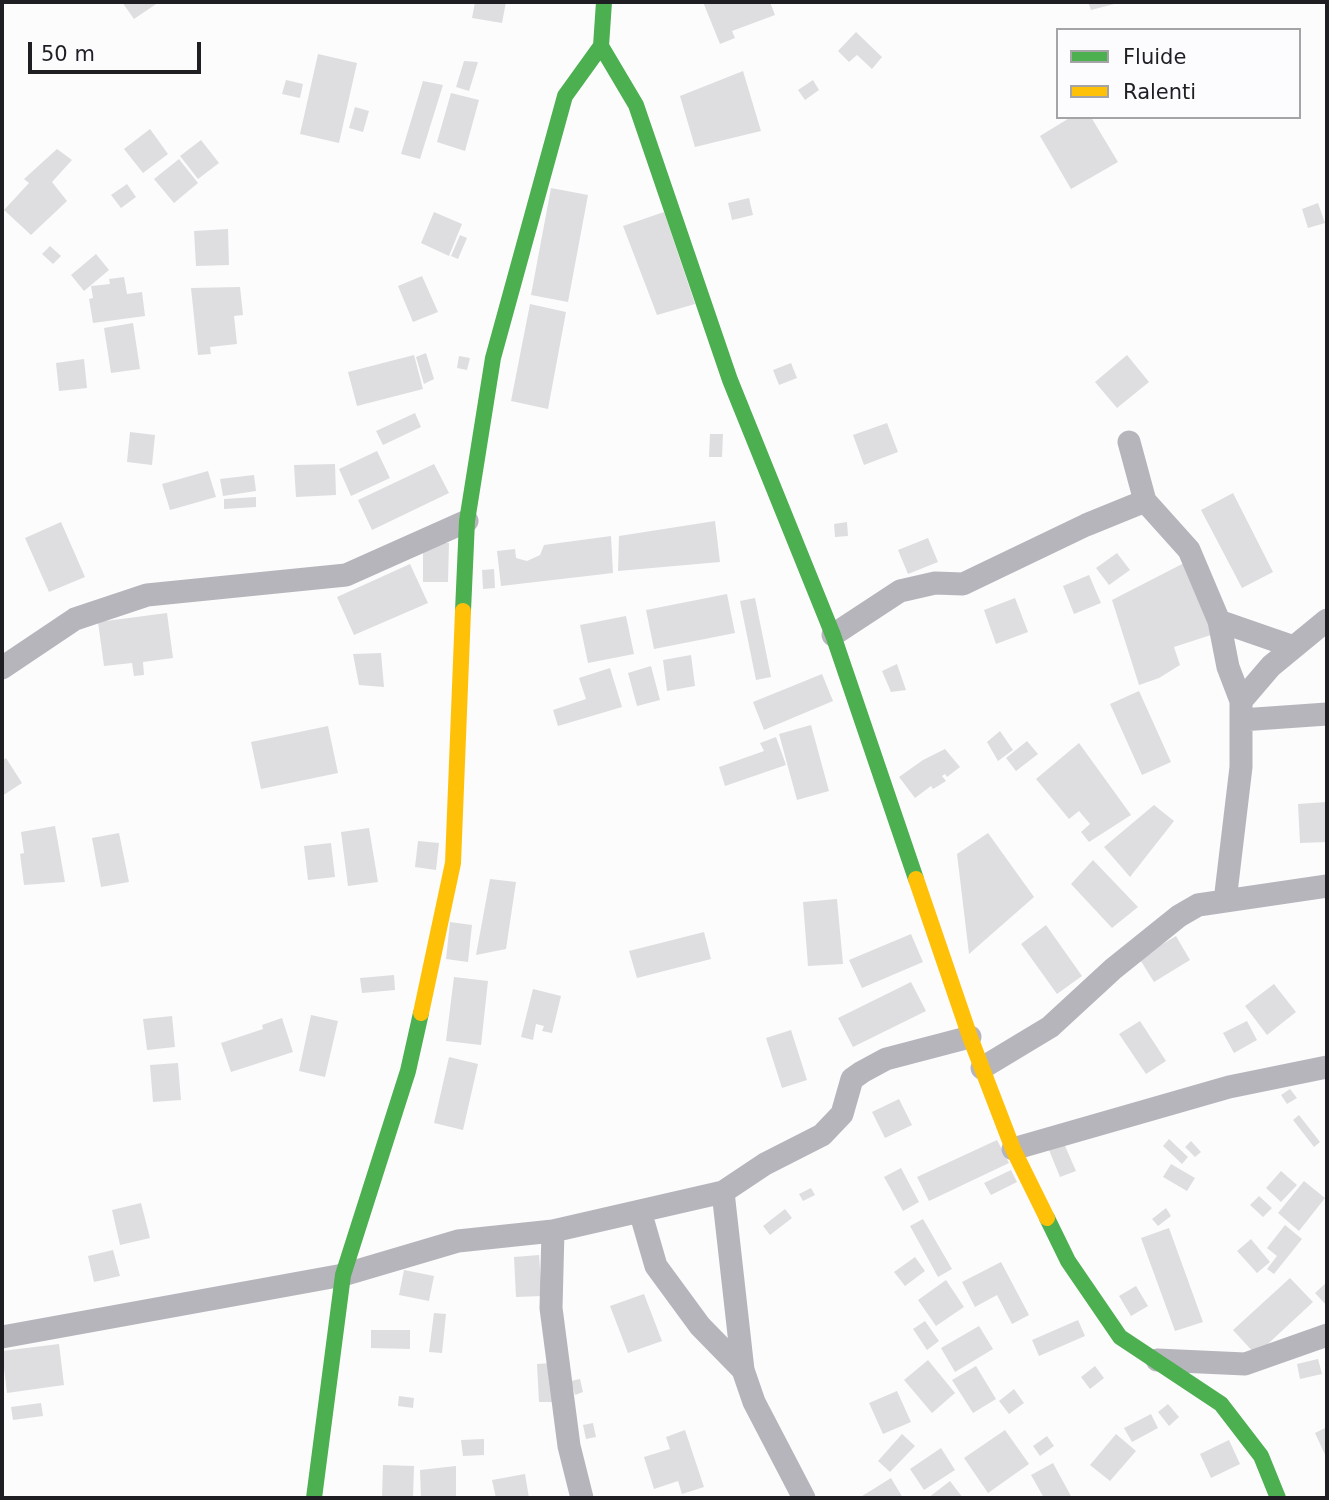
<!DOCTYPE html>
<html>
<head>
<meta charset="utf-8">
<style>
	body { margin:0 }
	#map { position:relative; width:1329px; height:1500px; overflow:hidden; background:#fcfcfd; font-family:"DejaVu Sans",sans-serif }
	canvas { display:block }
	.frame { position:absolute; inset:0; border:4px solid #1f1e23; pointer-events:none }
	.legend { position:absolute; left:1056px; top:28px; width:245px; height:91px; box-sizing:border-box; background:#fcfbfe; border:2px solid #a4a3a6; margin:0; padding:9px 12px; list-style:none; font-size:21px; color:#1f1e23 }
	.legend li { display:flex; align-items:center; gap:14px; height:35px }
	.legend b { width:35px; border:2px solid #a4a3a6 }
	.scale { position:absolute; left:28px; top:42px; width:173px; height:32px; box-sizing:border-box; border:4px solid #1f1e23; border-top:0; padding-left:9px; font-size:21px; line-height:24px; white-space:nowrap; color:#1f1e23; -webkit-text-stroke:5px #fcfbfe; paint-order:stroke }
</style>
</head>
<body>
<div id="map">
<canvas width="1329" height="1500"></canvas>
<div class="frame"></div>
<ul class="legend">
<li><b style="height:9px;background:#4caf50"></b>Fluide</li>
<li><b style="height:9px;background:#ffc107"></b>Ralenti</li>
</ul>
<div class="scale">50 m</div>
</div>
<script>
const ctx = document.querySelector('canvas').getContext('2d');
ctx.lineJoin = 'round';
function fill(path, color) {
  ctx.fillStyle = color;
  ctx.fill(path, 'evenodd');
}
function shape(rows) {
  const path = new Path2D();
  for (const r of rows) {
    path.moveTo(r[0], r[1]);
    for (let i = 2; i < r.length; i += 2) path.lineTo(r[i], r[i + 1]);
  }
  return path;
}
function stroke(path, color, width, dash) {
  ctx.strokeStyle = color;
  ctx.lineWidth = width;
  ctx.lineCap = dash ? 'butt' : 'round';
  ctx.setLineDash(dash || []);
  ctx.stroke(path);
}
fill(shape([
	[122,2,159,2,134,19],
	[475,2,506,2,502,23,472,18],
	[703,2,770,2,775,15,732,31,735,38,720,44],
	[1088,2,1118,2,1118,3,1091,10],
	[856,32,882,57,872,69,857,55,849,62,838,51],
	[318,54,357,63,339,143,300,134],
	[464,61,478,62,469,91,456,87],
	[743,71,761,131,695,147,680,96],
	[286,80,303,84,300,98,282,94],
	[813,80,819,90,805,100,798,90],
	[423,81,443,85,420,159,401,154],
	[451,93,479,100,465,151,437,142],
	[355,107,369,111,363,132,349,128],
	[1071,117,1091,117,1118,162,1071,189,1040,136],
	[150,129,168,154,143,173,124,149],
	[201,140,219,163,198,179,180,156],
	[57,149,72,160,52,182,67,201,31,235,4,210,29,183,24,179],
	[179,159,198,183,174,203,154,179],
	[127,184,136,197,121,208,111,195],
	[551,188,588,195,568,302,531,295],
	[749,198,753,215,732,220,728,203],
	[1318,203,1325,223,1308,228,1302,209],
	[434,212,462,224,449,256,421,243],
	[664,212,695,304,657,315,623,226],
	[228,229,229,265,196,266,194,231],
	[460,235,467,238,458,259,451,256],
	[50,246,61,256,53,264,42,254],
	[96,254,109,270,84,291,71,275],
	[422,276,438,312,413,322,398,286],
	[124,277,127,294,142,292,145,316,93,323,89,299,93,298,91,286,110,284,109,279],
	[240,287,243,315,234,316,237,344,210,347,211,354,198,355,191,288],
	[530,304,566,312,548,409,511,401],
	[133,323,140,369,111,373,104,328],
	[426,353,434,379,424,384,416,357],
	[414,355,423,389,357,406,348,372],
	[1127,355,1149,382,1117,408,1095,382],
	[459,356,470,358,467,370,457,368],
	[84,359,87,388,59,391,56,363],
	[791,363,797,378,779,385,773,370],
	[415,413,421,427,383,445,376,431],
	[887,423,898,452,864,465,853,435],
	[130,432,155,435,152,465,127,462],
	[710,434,723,434,722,457,709,457],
	[377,451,390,478,351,496,339,469],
	[335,464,336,495,296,497,294,465],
	[434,464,449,493,372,530,358,500],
	[208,471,216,497,170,510,162,484],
	[254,475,256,491,223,496,220,479],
	[1233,493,1273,572,1242,588,1201,510],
	[256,497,256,507,224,509,224,499],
	[715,521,720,562,618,571,619,536],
	[61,522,85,577,49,592,25,538],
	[847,522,848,536,835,537,834,524],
	[611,536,613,573,501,586,497,551,515,549,516,558,527,561,540,555,544,545],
	[928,538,938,562,908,574,898,550],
	[423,542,449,543,448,582,423,582],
	[1117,553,1130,570,1109,585,1096,568],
	[1188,561,1214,634,1174,647,1180,665,1159,678,1139,685,1112,600],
	[410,564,428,603,354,635,337,597],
	[494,569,495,588,483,589,482,570],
	[1089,575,1101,603,1074,614,1063,586],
	[727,594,735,633,654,649,646,610],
	[755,598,771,677,756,680,740,601],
	[1015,598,1028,632,996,644,984,610],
	[167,613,173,658,143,662,144,675,134,676,132,663,104,666,98,622],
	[626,616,634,654,588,663,580,625],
	[381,653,384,687,359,685,353,654],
	[691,655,695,686,667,691,663,660],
	[897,664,906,690,891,692,882,671],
	[651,666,660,700,637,706,628,673],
	[610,668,622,707,558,726,553,710,586,699,579,678],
	[822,674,833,701,764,730,753,702],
	[1139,691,1171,762,1142,775,1110,704],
	[811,725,829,791,797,800,779,734],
	[328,726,338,773,261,789,251,742],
	[1000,731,1013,750,998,761,987,742],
	[776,737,786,765,725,786,719,767,764,751,760,743],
	[1027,741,1038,754,1016,771,1006,758],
	[1079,743,1131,815,1089,842,1081,832,1090,824,1079,811,1069,819,1036,779],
	[945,749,960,767,947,777,945,774,942,776,946,781,938,786,933,789,931,786,915,798,899,777,923,760],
	[6,758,22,783,2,796,2,761],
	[1327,802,1327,842,1300,843,1298,804],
	[1154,805,1174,821,1130,877,1104,847],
	[55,826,65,882,24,885,20,854,24,853,21,832],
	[369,828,378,882,348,886,341,832],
	[119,833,129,882,101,887,92,838],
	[988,833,1034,897,969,954,957,854],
	[418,841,439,843,436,870,415,867],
	[331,843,335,877,308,880,304,846],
	[1093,860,1138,907,1112,928,1071,884],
	[490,879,516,882,506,949,476,955],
	[837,899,843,964,808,966,803,902],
	[450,922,472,925,468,962,446,959],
	[1046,925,1082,976,1057,994,1021,944],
	[704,932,711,959,637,978,629,951],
	[911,934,923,962,862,988,849,960],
	[1176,936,1190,960,1154,982,1139,958],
	[394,975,395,990,362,993,360,978],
	[454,977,488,981,481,1045,446,1041],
	[911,982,926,1011,853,1047,838,1018],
	[1274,984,1296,1012,1267,1035,1245,1006],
	[533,989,561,996,552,1033,542,1031,544,1026,536,1024,533,1040,521,1037],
	[311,1015,338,1021,325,1077,299,1071],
	[172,1016,175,1047,147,1050,143,1019],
	[282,1018,293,1052,231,1072,221,1043,263,1029,262,1025],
	[1140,1021,1166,1061,1146,1074,1119,1034],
	[1247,1021,1257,1040,1234,1053,1223,1033],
	[791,1030,807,1080,782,1088,766,1038],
	[449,1057,478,1064,463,1130,434,1123],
	[178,1063,181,1100,153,1102,150,1065],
	[1290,1089,1297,1098,1287,1104,1281,1095],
	[899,1099,912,1125,885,1138,872,1112],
	[1299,1115,1320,1142,1314,1147,1293,1120],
	[1062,1139,1076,1171,1060,1177,1047,1145],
	[1169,1139,1188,1157,1182,1164,1163,1146],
	[997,1140,1009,1163,929,1201,917,1177],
	[1191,1141,1201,1152,1195,1157,1185,1147],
	[1171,1164,1195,1178,1187,1191,1163,1177],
	[901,1168,919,1202,903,1211,884,1177],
	[1011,1170,1017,1182,991,1195,984,1183],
	[1281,1171,1297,1185,1281,1202,1266,1188],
	[1304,1181,1325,1198,1299,1231,1278,1213],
	[811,1188,815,1195,803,1201,799,1194],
	[1259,1196,1272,1208,1263,1217,1250,1205],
	[141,1203,150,1238,120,1245,112,1210],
	[1166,1208,1171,1216,1158,1226,1152,1219],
	[785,1209,792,1218,770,1235,763,1226],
	[923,1219,952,1269,938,1277,910,1226],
	[1285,1225,1302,1239,1274,1274,1267,1269,1277,1256,1267,1248],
	[1169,1228,1203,1322,1175,1331,1141,1238],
	[1251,1239,1270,1262,1257,1273,1237,1251],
	[113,1250,120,1276,94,1282,88,1256],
	[539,1255,542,1296,516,1297,514,1257],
	[915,1257,925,1271,905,1286,894,1272],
	[1001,1262,1029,1315,1012,1324,997,1295,975,1307,962,1282],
	[404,1270,434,1276,429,1301,399,1295],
	[1290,1278,1313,1302,1256,1355,1233,1330],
	[946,1280,964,1307,936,1326,918,1300],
	[1327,1282,1327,1306,1315,1293],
	[1136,1286,1148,1306,1131,1316,1119,1296],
	[644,1294,662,1341,628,1353,610,1306],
	[434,1313,446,1314,442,1353,429,1352],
	[1078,1320,1085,1336,1039,1356,1032,1340],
	[925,1321,939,1341,927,1350,913,1329],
	[979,1326,993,1349,955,1372,941,1348],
	[371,1330,410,1330,410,1349,371,1348],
	[59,1344,64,1385,7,1393,2,1351],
	[1318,1359,1322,1374,1300,1379,1297,1364],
	[928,1360,955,1393,932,1413,904,1380],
	[551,1363,553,1402,539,1402,537,1364],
	[976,1366,996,1399,973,1413,952,1380],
	[1095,1366,1104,1378,1090,1389,1081,1377],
	[580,1379,583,1392,575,1395,571,1381],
	[1014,1389,1024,1403,1009,1414,999,1401],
	[897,1391,911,1422,883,1434,869,1403],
	[399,1396,414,1398,413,1408,398,1406],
	[41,1403,43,1416,13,1420,11,1407],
	[1168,1404,1179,1417,1169,1426,1158,1412],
	[1151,1414,1158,1428,1132,1442,1124,1428],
	[593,1423,596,1437,586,1439,583,1425],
	[1327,1427,1327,1459,1315,1433],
	[685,1430,704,1487,682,1494,678,1481,654,1489,644,1457,670,1449,666,1437],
	[1005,1430,1029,1464,988,1493,964,1458],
	[902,1434,915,1446,890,1472,878,1461],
	[1116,1434,1136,1451,1110,1481,1090,1465],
	[1047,1436,1054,1446,1040,1456,1033,1446],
	[484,1439,484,1455,463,1456,461,1440],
	[1229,1440,1240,1464,1211,1478,1200,1454],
	[941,1448,955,1470,924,1490,910,1469],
	[1053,1463,1072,1498,1044,1498,1031,1475],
	[383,1465,414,1466,413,1498,382,1498],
	[456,1466,456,1498,421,1498,420,1470],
	[525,1474,529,1498,496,1498,492,1480],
	[891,1478,903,1498,859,1498],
	[950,1481,963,1498,928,1498]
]), '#dedee0');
stroke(shape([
	[1129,442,1145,501,1189,550,1219,621,1228,667,1241,701,1241,767,1225,901],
	[1219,621,1294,647],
	[833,635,900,591,935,583,963,584,1086,525,1145,501],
	[2,668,75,619,147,595,346,575,467,521],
	[1241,701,1271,666,1327,620],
	[1241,720,1327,714],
	[982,1068,1050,1027,1113,969,1179,916,1198,905,1327,886],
	[1013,1149,1229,1087,1327,1067],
	[723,1192,743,1370,754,1402,804,1498],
	[640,1211,656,1266,700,1326,743,1370],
	[553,1231,551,1308,569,1446,582,1498],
	[2,1337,343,1275,458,1241,553,1231,723,1192,765,1164,822,1135,842,1114,852,1079,862,1072,886,1059,970,1037],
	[1157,1360,1245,1364,1327,1335]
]), '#b6b5bc', 23);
stroke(shape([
	[601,46,636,105,730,380,833,635,916,879],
	[463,611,467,521,493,358,565,96,601,46,604,2],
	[1047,1218,1068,1261,1120,1337,1221,1404,1261,1456,1278,1498],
	[314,1498,343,1275,408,1071,421,1013]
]), '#4caf50', 16);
stroke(shape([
	[916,879,970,1037,1013,1149,1047,1218],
	[421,1013,453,863,463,611]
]), '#ffc107', 16);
</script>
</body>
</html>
